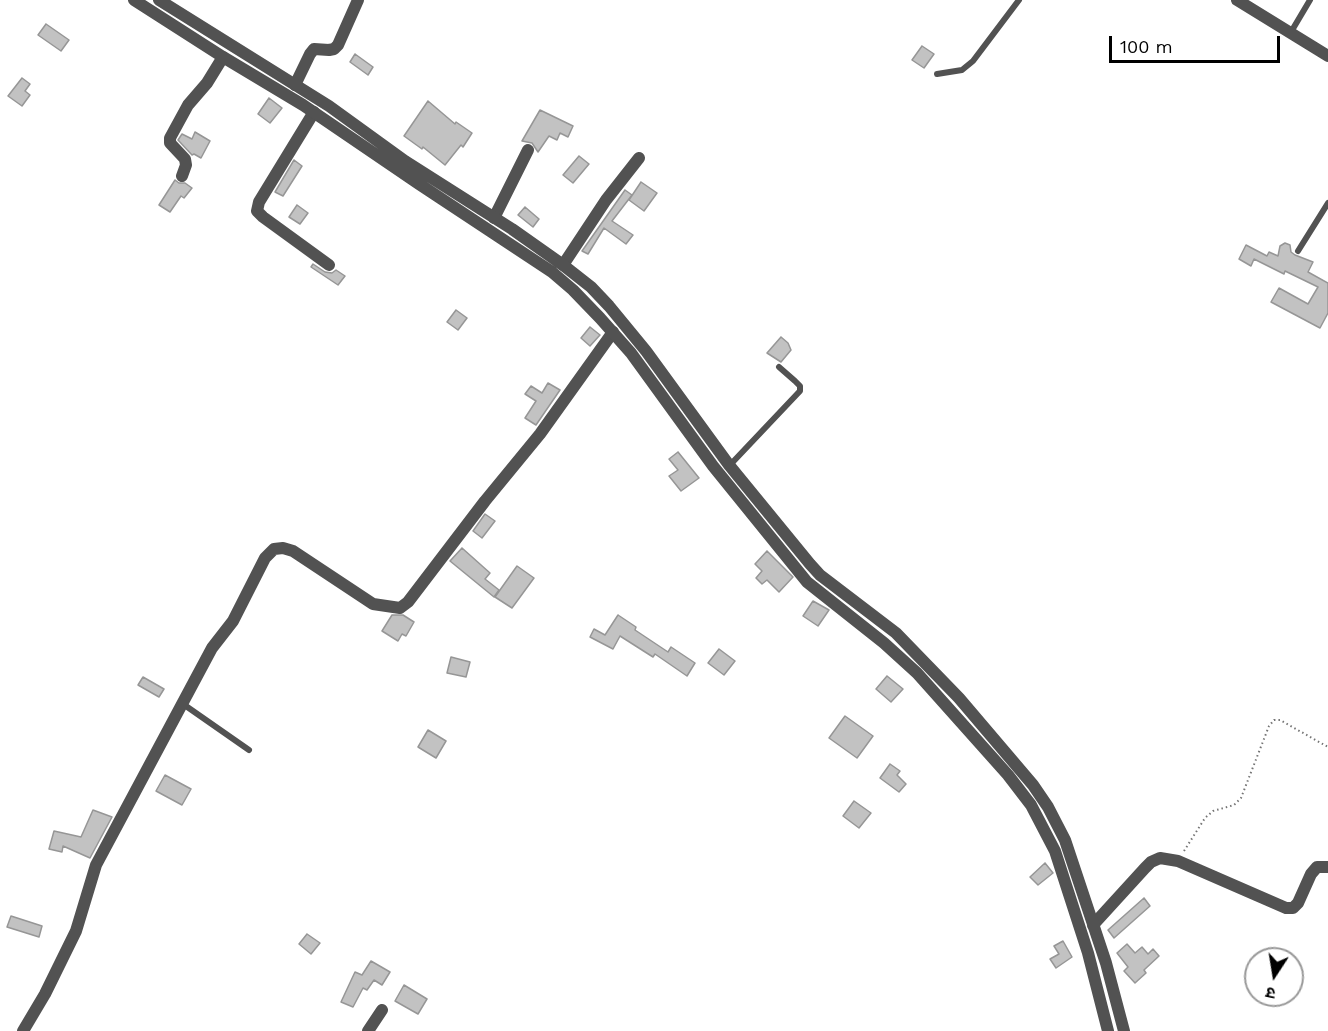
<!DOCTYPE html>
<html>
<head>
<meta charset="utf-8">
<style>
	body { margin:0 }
	#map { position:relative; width:1328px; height:1031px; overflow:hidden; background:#fff; font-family:"Work Sans","Noto Sans Devanagari",sans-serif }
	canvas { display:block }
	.north { position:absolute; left:1244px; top:947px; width:60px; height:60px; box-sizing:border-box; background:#fff; border:2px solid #999; border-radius:50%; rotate:192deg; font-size:16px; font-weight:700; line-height:24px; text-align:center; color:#000 }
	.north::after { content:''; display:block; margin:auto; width:21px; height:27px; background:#000; clip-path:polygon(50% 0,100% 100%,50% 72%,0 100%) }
	.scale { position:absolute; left:1109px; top:36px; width:171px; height:27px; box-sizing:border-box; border:3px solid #000; border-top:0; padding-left:8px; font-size:18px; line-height:21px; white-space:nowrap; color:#000; -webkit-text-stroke:4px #fff; paint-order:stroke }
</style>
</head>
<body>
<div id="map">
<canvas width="1328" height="1031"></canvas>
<div class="north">उ</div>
<div class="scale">100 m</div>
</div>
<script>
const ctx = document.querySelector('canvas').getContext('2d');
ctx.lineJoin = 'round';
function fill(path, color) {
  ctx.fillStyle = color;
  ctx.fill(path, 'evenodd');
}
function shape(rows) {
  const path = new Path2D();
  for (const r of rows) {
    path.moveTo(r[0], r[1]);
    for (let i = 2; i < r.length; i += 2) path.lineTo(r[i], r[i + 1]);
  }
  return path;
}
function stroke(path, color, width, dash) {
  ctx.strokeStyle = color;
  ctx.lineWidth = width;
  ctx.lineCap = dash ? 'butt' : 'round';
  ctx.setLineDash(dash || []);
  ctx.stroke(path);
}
const building = shape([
	[46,24,69,40,61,51,38,35,46,24],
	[922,46,934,54,924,68,912,60,922,46],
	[355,54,373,67,368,75,350,62,355,54],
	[22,78,30,84,25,91,30,95,22,106,8,96,22,78],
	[269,98,282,108,270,123,258,114,269,98],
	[428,101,455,124,456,122,472,133,463,147,461,145,445,165,423,147,422,149,404,136,428,101],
	[540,110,573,126,568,137,560,133,557,140,549,136,538,152,532,143,522,141,540,110],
	[195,132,210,141,201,158,194,154,192,155,178,140,182,134,192,139,195,132],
	[579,156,589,164,573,183,563,175,579,156],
	[294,160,302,166,283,196,275,192,294,160],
	[175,180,179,183,185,183,192,188,184,198,181,196,170,212,159,205,175,180],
	[641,182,657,193,644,211,629,200,641,182],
	[625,190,632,195,612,221,633,235,626,244,604,228,588,254,582,251,625,190],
	[297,205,308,213,300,224,289,217,297,205],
	[525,207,539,219,533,227,518,215,525,207],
	[1285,243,1290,245,1291,252,1295,255,1313,262,1308,272,1328,283,1328,313,1320,328,1271,302,1279,288,1308,304,1318,287,1285,271,1284,274,1254,259,1251,266,1239,259,1246,245,1267,256,1269,252,1278,256,1280,246,1285,243],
	[313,264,325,272,332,273,336,270,345,276,338,285,311,267,313,264],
	[456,310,467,318,458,330,447,322,456,310],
	[590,327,600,335,590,346,581,338,590,327],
	[781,337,788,343,791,350,781,362,767,353,781,337],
	[548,383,560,390,536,425,525,418,536,401,525,394,531,386,542,393,548,383],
	[678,452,699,478,681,491,669,476,678,470,669,459,678,452],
	[485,514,495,521,482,538,473,531,485,514],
	[462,548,490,573,485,579,499,590,494,597,450,561,462,548],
	[767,551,793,577,779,592,767,580,762,584,756,578,762,571,755,564,767,551],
	[517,566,534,578,512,608,495,597,517,566],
	[813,601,829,610,818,626,803,616,813,601],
	[392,615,403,615,414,622,406,636,402,634,398,641,382,631,392,615],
	[618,615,636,627,635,630,668,652,671,647,695,663,687,676,655,654,653,657,620,636,613,649,590,637,594,629,605,635,618,615],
	[719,649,735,661,724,675,708,663,719,649],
	[451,657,470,662,466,677,447,673,451,657],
	[887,676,903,689,891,702,876,689,887,676],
	[143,677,164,689,159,697,138,685,143,677],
	[845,716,873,736,857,758,829,738,845,716],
	[428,730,446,741,436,758,418,747,428,730],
	[890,764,900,771,897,775,906,784,899,792,880,778,890,764],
	[165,775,191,789,182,805,156,791,165,775],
	[854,801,871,813,859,828,843,816,854,801],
	[93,810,112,817,90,858,63,846,62,852,49,849,54,831,81,837,93,810],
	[1045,863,1053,873,1038,885,1030,877,1045,863],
	[1144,898,1150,906,1114,938,1108,930,1144,898],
	[11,916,42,926,39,937,7,927,11,916],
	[307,934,320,943,311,954,299,944,307,934],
	[1063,941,1072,957,1056,968,1050,959,1059,954,1054,946,1063,941],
	[1127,944,1135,953,1142,947,1148,954,1153,949,1159,956,1144,970,1146,973,1135,983,1124,971,1128,967,1117,953,1127,944],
	[371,961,390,972,382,985,374,980,367,990,363,988,353,1007,341,1002,355,972,362,975,371,961],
	[404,985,427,999,418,1014,395,1001,404,985]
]);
fill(building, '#c2c2c2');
stroke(building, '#969696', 1.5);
stroke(shape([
	[1184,851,1205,818,1213,811,1234,805,1241,798,1269,726,1274,720,1280,720,1328,747]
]), '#747474', 2, [1.5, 3]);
stroke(shape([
	[1291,32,1310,0],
	[937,74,962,70,973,61,1019,0],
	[1298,251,1328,203],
	[730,465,800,391,800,386,795,381,779,367],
	[183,704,249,750]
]), '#525252', 6);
stroke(shape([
	[1237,0,1328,56],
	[295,85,310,54,314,49,329,50,334,49,338,45,358,0],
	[314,112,259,202,257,211,263,217,329,265],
	[182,176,186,165,185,159,170,143,170,138,188,105,207,83,223,57],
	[494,218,528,150],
	[563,265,606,200,639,158],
	[1093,925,1145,868,1151,862,1160,858,1178,861,1286,908,1293,908,1298,903,1311,874,1317,867,1328,867],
	[23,1031,45,994,76,931,96,865,212,648,233,621,265,558,274,549,283,548,293,551,373,604,400,608,408,602,485,501,540,434,613,332],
	[368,1031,382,1010]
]), '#525252', 12);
stroke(shape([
	[134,0,223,57,303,105,419,184,552,272,573,290,600,318,631,353,713,466,807,582,884,643,917,673,1008,775,1031,805,1055,851,1088,953,1108,1031],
	[159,0,329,106,405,161,512,229,563,265,591,287,609,306,646,351,729,465,810,564,820,575,896,633,959,698,1033,785,1048,807,1065,840,1106,963,1124,1031]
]), '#525252', 12);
</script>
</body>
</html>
